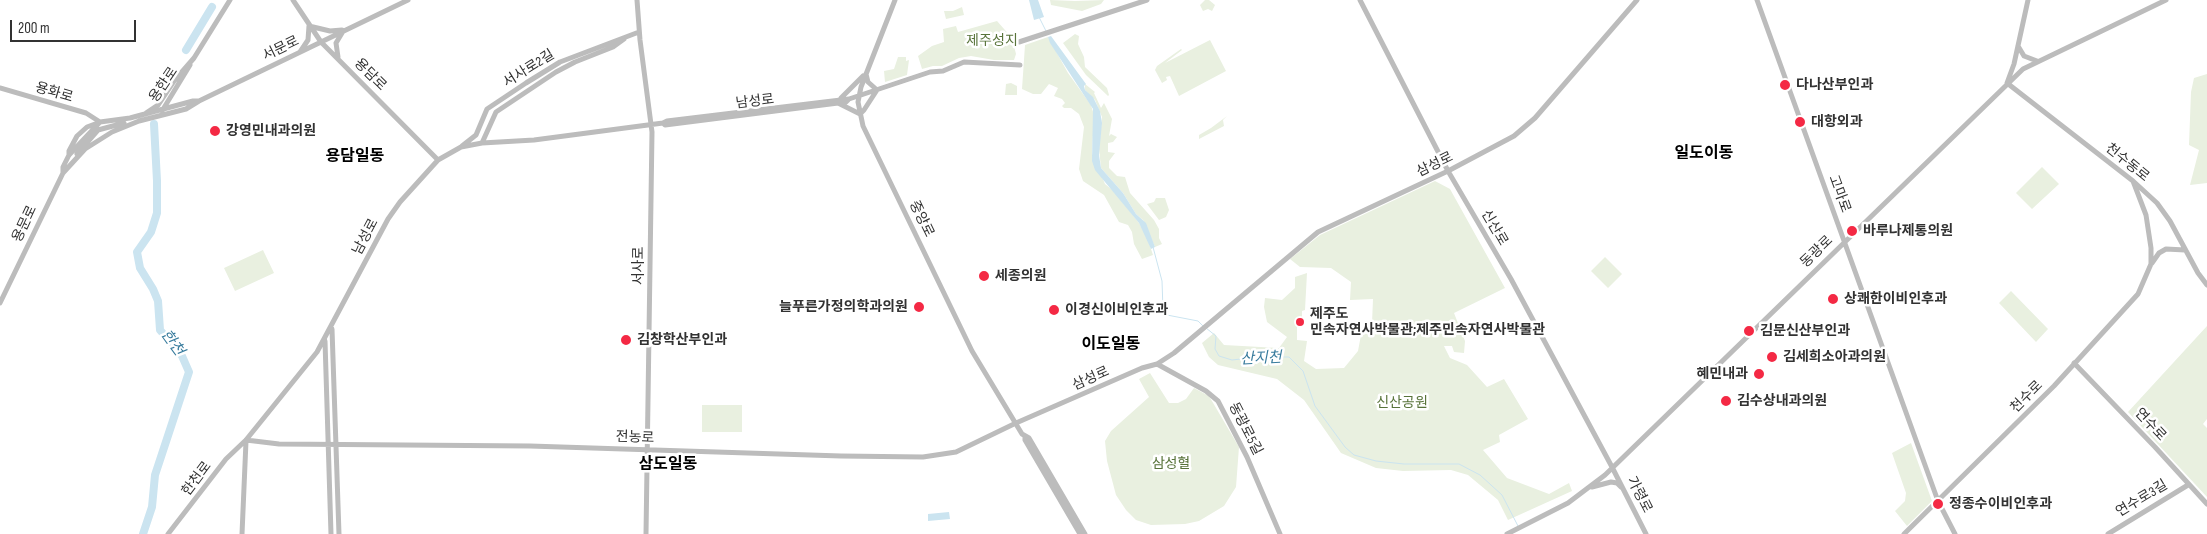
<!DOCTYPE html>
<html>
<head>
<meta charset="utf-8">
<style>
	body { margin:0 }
	#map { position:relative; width:2207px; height:534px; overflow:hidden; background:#fff; font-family:"Sofia Sans Condensed",sans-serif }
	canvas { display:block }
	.scale { position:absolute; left:10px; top:20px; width:126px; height:22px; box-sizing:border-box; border:2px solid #323232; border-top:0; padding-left:6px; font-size:15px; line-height:18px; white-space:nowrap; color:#323232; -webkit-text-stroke:4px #fff; paint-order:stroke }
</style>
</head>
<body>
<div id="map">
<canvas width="2207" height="534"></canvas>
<div class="scale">200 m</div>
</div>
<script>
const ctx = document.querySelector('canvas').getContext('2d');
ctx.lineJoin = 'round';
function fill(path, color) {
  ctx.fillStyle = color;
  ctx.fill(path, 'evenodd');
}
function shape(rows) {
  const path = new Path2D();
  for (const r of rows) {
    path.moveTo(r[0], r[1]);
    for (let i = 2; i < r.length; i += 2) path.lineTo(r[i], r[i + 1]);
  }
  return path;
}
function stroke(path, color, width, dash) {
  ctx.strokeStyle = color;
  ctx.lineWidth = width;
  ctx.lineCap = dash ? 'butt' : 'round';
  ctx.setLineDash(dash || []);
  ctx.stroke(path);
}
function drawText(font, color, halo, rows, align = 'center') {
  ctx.font = font + ' "Sofia Sans Condensed","Noto Sans KR",sans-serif';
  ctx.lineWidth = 5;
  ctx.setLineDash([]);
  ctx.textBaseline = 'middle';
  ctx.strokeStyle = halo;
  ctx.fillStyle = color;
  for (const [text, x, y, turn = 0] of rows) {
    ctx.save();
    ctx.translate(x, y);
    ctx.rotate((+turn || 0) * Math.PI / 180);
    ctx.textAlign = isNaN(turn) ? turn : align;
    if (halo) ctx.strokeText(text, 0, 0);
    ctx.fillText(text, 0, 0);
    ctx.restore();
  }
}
fill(shape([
	[1050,0,1075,1,1104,0,1101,4,1082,11,1051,5],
	[1205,0,1209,0,1215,5,1212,11,1208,9,1203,11,1200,5],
	[962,7,964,15,946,19,944,11,953,11],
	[997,21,1012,38,1016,54,1014,60,994,60,971,56,959,58,942,66,933,66,922,69,918,56,932,46,944,42,943,29,956,26,958,32],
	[1075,34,1079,36,1078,44,1084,57,1085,67,1107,88,1109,95,1108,96,1086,75,1063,43],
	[1048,37,1068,73,1091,105,1094,115,1092,153,1105,184,1116,193,1139,223,1148,240,1153,255,1142,259,1134,244,1132,232,1128,225,1119,222,1104,195,1083,181,1079,169,1084,127,1079,114,1071,108,1064,108,1062,106,1065,103,1062,99,1054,96,1058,88,1049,84,1041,94,1033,94,1022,89,1025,45],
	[1210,40,1226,71,1179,96,1170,76,1166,77,1167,80,1162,83,1155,70,1157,66,1181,49,1182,50,1165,63],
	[898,57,906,57,906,61,909,60,907,75,885,82,884,71,894,69],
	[2207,74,2207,183,2190,185,2199,150,2189,145,2191,92,2194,78],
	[1011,83,1017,86,1017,95,1005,95,1006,84],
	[1085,84,1095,92,1094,93,1101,108,1104,103,1112,119,1109,136,1111,134,1117,137,1113,142,1108,143,1108,152,1115,153,1109,161,1109,168,1117,176,1125,177,1130,193,1154,220,1159,229,1159,238,1162,244,1155,247,1143,220,1136,214,1123,193,1101,168,1099,149,1102,117,1095,100,1085,90],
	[1227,116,1223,120,1224,126,1199,139,1199,135,1211,128],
	[2042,167,2059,184,2032,209,2016,193],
	[1435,181,1450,189,1505,288,1454,313,1465,341,1464,353,1454,352,1452,346,1444,346,1450,358,1467,365,1487,387,1504,379,1528,419,1499,435,1500,442,1483,450,1507,478,1549,494,1569,483,1572,491,1508,520,1498,500,1468,475,1451,470,1403,471,1376,468,1341,453,1304,400,1277,379,1218,365,1209,357,1202,343,1214,333,1224,345,1279,348,1287,337,1267,322,1264,307,1265,298,1282,300,1295,288,1295,277,1307,273,1305,310,1302,311,1302,325,1297,326,1297,340,1307,341,1304,361,1316,369,1344,368,1358,351,1363,324,1372,323,1373,299,1350,300,1351,282,1331,268,1300,267,1290,259,1320,235],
	[1156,198,1165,198,1169,210,1166,217,1159,220,1147,204,1154,202],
	[263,250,274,273,235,291,224,268],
	[1605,257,1622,274,1608,288,1591,271],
	[2011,291,2048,329,2036,342,1999,303],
	[2207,326,2207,419,2203,424,2207,428,2207,497,2128,412],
	[1150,373,1169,403,1178,403,1186,399,1194,388,1209,396,1239,447,1236,487,1224,506,1199,521,1185,524,1151,525,1136,520,1126,510,1116,495,1107,461,1105,441,1111,431,1149,397,1139,379],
	[702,405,742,405,742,432,702,432],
	[1911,443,1932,501,1907,526,1895,511,1905,501,1906,493,1892,453]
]), '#e9f0e0');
fill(shape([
	[1029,0,1038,0,1044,17,1034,20],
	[1051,36,1086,84,1084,86,1085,90,1093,97,1100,111,1102,123,1099,155,1101,168,1123,193,1136,214,1146,223,1155,247,1151,249,1139,223,1095,170,1092,161,1093,109,1050,43,1048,37],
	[949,512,950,519,928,521,928,514]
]), '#cbe4f0');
stroke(shape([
	[1039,17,1046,31],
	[1153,247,1162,281,1163,310,1167,315,1198,321,1203,326],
	[1206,328,1216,336,1215,349,1219,356,1232,360,1258,357,1289,357,1303,371,1315,406,1345,447,1354,455,1376,461,1404,464,1459,464,1480,475,1502,495,1518,526]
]), '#cbe4f0', 1);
stroke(shape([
	[186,50,212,7],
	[143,534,152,507,155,475,189,372,182,356,160,330,158,301,153,289,140,268,137,252,151,232,157,213,157,181,154,124]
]), '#cbe4f0', 8);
stroke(shape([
	[293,0,321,42,438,160],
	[637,0,640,40,652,132,646,534],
	[895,0,861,87,858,102,863,126,972,351,1022,434,1029,438,1085,534],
	[1360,0,1448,171,1511,279,1612,467,1646,534],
	[1757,0,1938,501,1955,534],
	[2028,0,2014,64,2007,83,2133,181,2157,203,2170,221,2198,273,2207,285],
	[1019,42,1147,0],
	[2018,46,2024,56,2037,61],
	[300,52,308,40,309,26,330,31,342,30],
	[338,57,336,43,342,33],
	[0,88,86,113,100,122],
	[841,98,863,76],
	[838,103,860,114,864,110,877,90,868,82,866,74],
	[162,111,190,65],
	[146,113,158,105,174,81,194,58,230,0],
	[663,123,665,125,846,102,849,99,930,72,943,71,964,62,1020,65],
	[482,143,496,112,556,72,575,62,613,47,624,39],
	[462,146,476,135,487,109,526,83,560,62,639,32],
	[77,154,98,130,124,123],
	[69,155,69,151,77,136,87,127,95,124],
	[63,173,85,149,112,132,139,121,186,109,199,101],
	[2152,263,2159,253,2166,249,2185,250],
	[0,303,63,173,63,167,69,155,100,122,130,118,193,101,199,101,408,0],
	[332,329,339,534],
	[325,341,331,534],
	[2074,363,2155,447,2207,504],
	[1157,364,1206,391,1218,401,1247,457,1280,534],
	[1025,437,1025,440,1080,534],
	[246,440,279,444,530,446,841,456,923,457,956,452,1016,423,1142,368,1157,364,1174,353,1318,232,1448,171,1514,136,1535,118,1637,0],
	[1592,487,1611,482,1617,483,1621,487],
	[168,534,226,459,246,440,317,352,388,219,400,202,438,160,461,147,482,143,534,140,663,123,667,121,849,99],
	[242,534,246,441],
	[1507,534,1568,503,1605,475,2023,69,2166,0],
	[1904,534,2054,386,2138,294,2151,264,2151,248,2146,215,2133,181],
	[2108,534,2188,485]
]), '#bcbcbc', 5);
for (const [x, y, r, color] of [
	[1785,85,6,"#f42944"],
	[1800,122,6,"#f42944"],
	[215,131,6,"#f42944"],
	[1852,231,6,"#f42944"],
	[984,276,6,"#f42944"],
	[1833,299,6,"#f42944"],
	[919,307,6,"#f42944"],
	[1054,310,6,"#f42944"],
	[1300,322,5,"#f42944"],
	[1749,331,6,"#f42944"],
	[626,340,6,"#f42944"],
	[1772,357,6,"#f42944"],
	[1759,374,6,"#f42944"],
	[1726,401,6,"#f42944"],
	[1938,504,6,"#f42944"]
]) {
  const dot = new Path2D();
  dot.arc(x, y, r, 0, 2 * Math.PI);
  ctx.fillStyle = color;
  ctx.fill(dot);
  stroke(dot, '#fff', 2);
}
drawText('14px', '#58733a', '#fff', [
	["제주성지",992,41],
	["신산공원",1402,403],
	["삼성혈",1171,464]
]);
drawText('14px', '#323232', '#fff', [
	["서문로",281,49,-26],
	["서사로2길",529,69,-32],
	["용담로",370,75,45],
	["용한로",164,85,-56],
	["용화로",54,93,16],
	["남성로",755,102,-7],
	["천수동로",2127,163,39],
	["삼성로",1435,165,-26],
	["고마로",1839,194,70],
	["중앙로",921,219,64],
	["용문로",25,224,-65],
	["신산로",1494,228,60],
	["남성로",366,237,-62],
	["동광로",1817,252,-44],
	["서사로",639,266,-90],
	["삼성로",1091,379,-24],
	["천수로",2027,397,-45],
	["연수로",2150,425,47],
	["동광로5길",1245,429,63],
	["전농로",635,438,2],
	["한천로",197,479,-53],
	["가령로",1639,495,63],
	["연수로3길",2142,499,-31]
]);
drawText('bold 14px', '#323232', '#fff', [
	["다나산부인과",1796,85],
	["대항외과",1811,122],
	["강영민내과의원",226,131],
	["바루나제통의원",1863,231],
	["세종의원",995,276],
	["상쾌한이비인후과",1844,299],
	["늘푸른가정의학과의원",908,307,"right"],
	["이경신이비인후과",1065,310],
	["제주도",1310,314],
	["민속자연사박물관;제주민속자연사박물관",1310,330],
	["김문신산부인과",1760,331],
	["김창학산부인과",637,340],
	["김세희소아과의원",1783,357],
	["혜민내과",1748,374,"right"],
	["김수상내과의원",1737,401],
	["정종수이비인후과",1949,504]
], 'left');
drawText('italic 15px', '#377b9d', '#fff', [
	["한천",172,343,54],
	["산지천",1261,359,-3]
]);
drawText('bold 16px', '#000', '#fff', [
	["일도이동",1704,154],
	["용담일동",355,157],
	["이도일동",1111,345],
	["삼도일동",668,465]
]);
</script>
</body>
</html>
